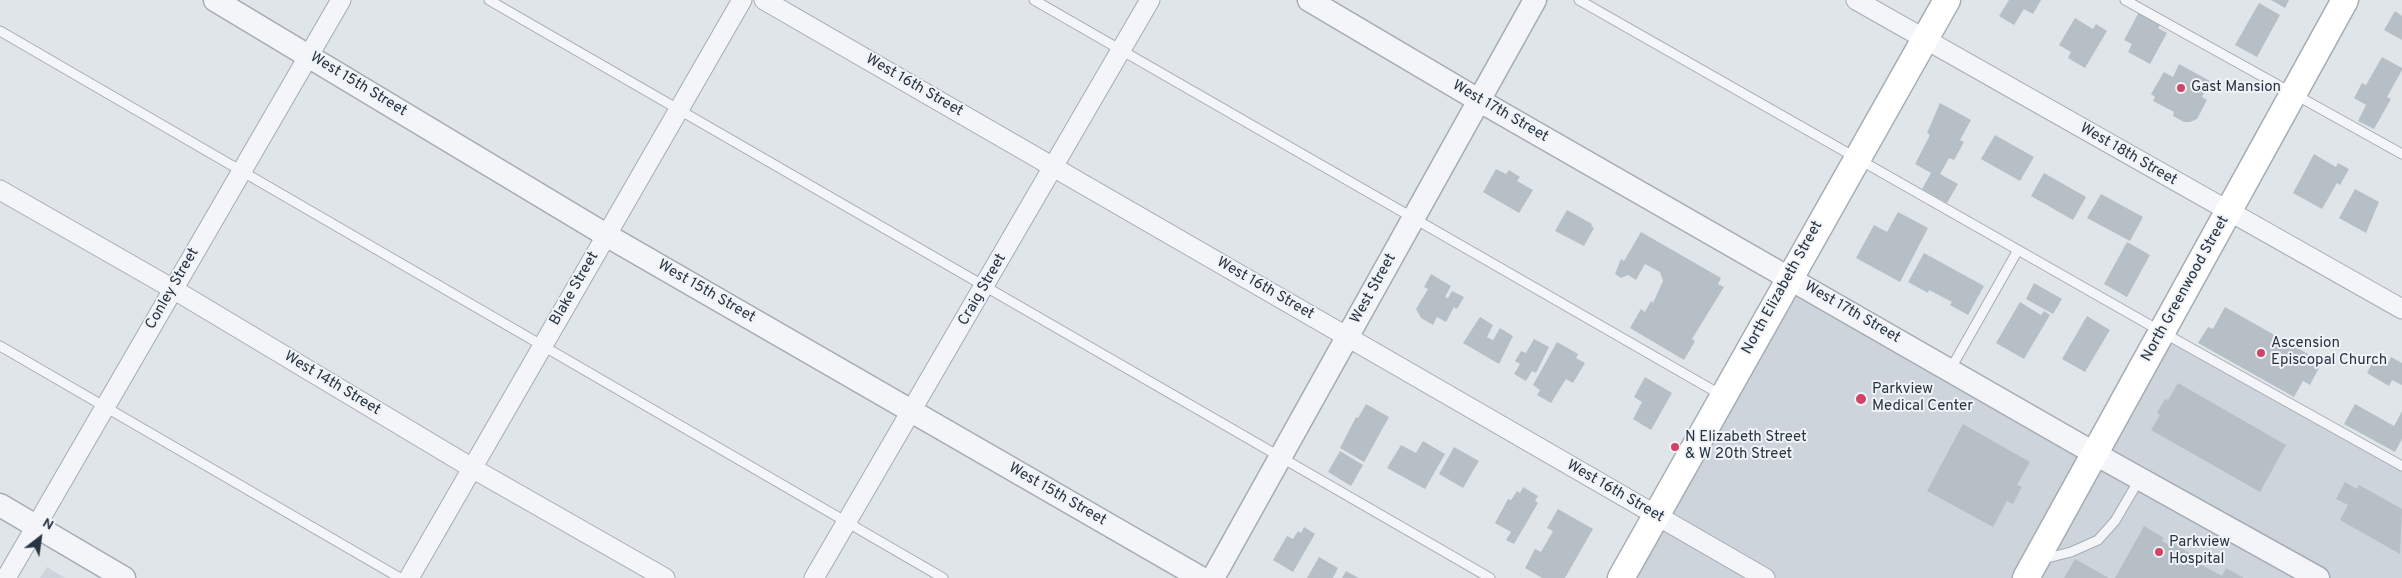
<!DOCTYPE html>
<html>
<head>
<meta charset="utf-8">
<style>
	body { margin:0 }
	#map { position:relative; width:2402px; height:578px; overflow:hidden; background:#e0e5e9; font-family:Overpass,sans-serif }
	canvas { display:block }
	.north { position:absolute; left:15px; top:513px; width:50px; height:50px; -webkit-text-stroke:4px #f0f3f7; paint-order:stroke; rotate:30deg; font-size:14px; font-weight:700; line-height:20px; text-align:center; color:#283441 }
	.north::after { content:''; display:block; margin:auto; width:18px; height:22px; background:#283441; clip-path:polygon(50% 0,100% 100%,50% 72%,0 100%) }
</style>
</head>
<body>
<div id="map">
<canvas width="2402" height="578"></canvas>
<div class="north">N</div>
</div>
<script>
const ctx = document.querySelector('canvas').getContext('2d');
ctx.lineJoin = 'round';
function fill(path, color) {
  ctx.fillStyle = color;
  ctx.fill(path, 'evenodd');
}
function shape(rows) {
  const path = new Path2D();
  for (const r of rows) {
    path.moveTo(r[0], r[1]);
    for (let i = 2; i < r.length; i += 2) path.lineTo(r[i], r[i + 1]);
  }
  return path;
}
function stroke(path, color, width, dash) {
  ctx.strokeStyle = color;
  ctx.lineWidth = width;
  ctx.lineCap = dash ? 'butt' : 'round';
  ctx.setLineDash(dash || []);
  ctx.stroke(path);
}
function drawText(font, color, halo, rows, align = 'center') {
  ctx.font = font + ' Overpass,sans-serif';
  ctx.lineWidth = 4;
  ctx.setLineDash([]);
  ctx.textBaseline = 'middle';
  ctx.strokeStyle = halo;
  ctx.fillStyle = color;
  for (const [text, x, y, turn = 0] of rows) {
    ctx.save();
    ctx.translate(x, y);
    ctx.rotate((+turn || 0) * Math.PI / 180);
    ctx.textAlign = isNaN(turn) ? turn : align;
    if (halo) ctx.strokeText(text, 0, 0);
    ctx.fillText(text, 0, 0);
    ctx.restore();
  }
}
fill(shape([
	[1789,276,2095,454,2162,332,2402,466,2402,578,1621,578],
	[47,567,65,578,40,578]
]), '#ced4db');
fill(shape([
	[2009,0,2041,0,2033,14,2024,9,2014,25,1999,16],
	[2271,0,2289,0,2285,8],
	[2259,3,2280,15,2257,57,2235,45],
	[2395,11,2402,16,2402,40,2384,30],
	[2139,12,2161,24,2158,28,2167,33,2150,64,2128,52,2132,44,2124,40],
	[2075,18,2093,29,2096,24,2107,31,2085,68,2068,58,2071,52,2059,45],
	[2382,57,2402,68,2402,70,2387,97,2391,99,2374,129,2358,121,2366,105,2354,98,2362,83,2366,85],
	[2179,64,2210,81,2202,97,2207,100,2197,119,2190,122,2184,122,2173,116,2174,112,2153,101,2155,97,2151,94,2164,72,2173,77],
	[1940,103,1971,120,1960,140,1964,142,1954,160,1949,158,1940,174,1958,184,1947,203,1922,189,1931,173,1915,164,1930,135,1927,133],
	[1995,135,2034,157,2020,181,1981,159],
	[2314,154,2336,167,2338,163,2349,169,2340,185,2337,183,2322,209,2293,193],
	[1496,169,1506,174,1509,170,1520,177,1517,181,1533,190,1519,213,1483,192],
	[2044,173,2086,197,2073,220,2031,196],
	[2355,189,2379,202,2366,233,2339,218],
	[2101,194,2143,217,2130,241,2087,218],
	[1567,210,1592,224,1591,226,1594,228,1584,246,1555,231],
	[1898,212,1928,228,1900,282,1856,258,1874,225,1887,232],
	[1641,232,1721,278,1718,284,1724,287,1692,339,1695,341,1684,360,1630,328,1641,309,1645,312,1651,301,1653,303,1663,281,1660,272,1645,264,1636,280,1628,275,1621,278,1615,274,1621,259,1624,261],
	[2127,242,2150,255,2127,297,2104,284],
	[1924,253,1984,286,1968,315,1950,305,1952,302,1929,290,1928,293,1908,282],
	[1431,274,1451,286,1445,297,1448,298,1452,291,1464,297,1457,309,1454,307,1446,322,1437,317,1433,325,1421,318,1416,309,1428,289,1424,287],
	[2034,283,2062,299,2053,314,2026,299],
	[2020,302,2041,315,2044,311,2050,315,2024,359,1996,343],
	[2225,307,2322,362,2310,385,2303,381,2294,397,2198,343,2208,327,2213,329],
	[2087,316,2110,330,2085,372,2062,359],
	[1480,317,1493,325,1487,337,1493,340,1500,328,1513,336,1499,364,1463,343],
	[1534,339,1549,347,1536,373,1532,371,1526,381,1514,374,1520,364,1515,361,1521,351,1526,353],
	[1557,342,1578,354,1576,358,1585,363,1573,383,1566,379,1551,403,1537,395,1540,390,1533,385],
	[2391,357,2402,363,2402,385,2392,380,2389,386,2367,373,2375,358,2384,363,2385,360,2389,362],
	[1645,377,1672,393,1651,430,1633,419,1642,402,1634,397],
	[2178,383,2286,445,2260,492,2151,430,2160,415,2157,413,2165,399,2168,400],
	[1366,404,1389,417,1364,462,1340,448,1356,417,1358,418],
	[2355,404,2394,426,2402,411,2402,439,2395,452,2344,424],
	[1963,424,2030,462,2017,485,2022,487,2013,504,2007,501,1993,527,1927,491],
	[1423,441,1445,454,1425,489,1387,468,1401,445,1416,453],
	[1454,447,1479,461,1463,488,1439,474],
	[1340,451,1363,465,1351,486,1328,472],
	[2345,482,2357,489,2359,485,2402,509,2400,554,2340,520,2348,505,2336,499],
	[1523,487,1538,496,1535,501,1538,503,1514,544,1506,540,1511,532,1495,523,1508,499,1511,500,1517,491,1520,493],
	[1558,509,1593,529,1565,578,1542,578,1525,568,1535,549,1541,552,1553,531,1547,528],
	[2144,526,2164,538,2162,541,2169,545,2171,542,2200,559,2198,563,2222,576,2226,568,2244,578,2115,578],
	[1304,527,1315,534,1293,572,1273,560,1287,536,1293,539,1298,531,1301,533],
	[1319,557,1338,568,1333,578,1307,578],
	[2075,559,2109,578,2064,578],
	[1346,571,1359,578,1342,578]
]), '#b7bfc6');
const service = shape([
	[489,0,1490,578],
	[1034,0,1723,396],
	[1579,0,2162,332,2402,466],
	[2125,0,2402,154],
	[0,31,943,578],
	[0,346,400,578],
	[1950,370,2018,250],
	[2043,559,2071,552,2098,540,2115,521,2139,480]
]);
const minor = shape([
	[764,0,1765,578],
	[1856,0,2402,309],
	[0,190,173,289,472,468,665,578],
	[6,578,341,0],
	[409,578,742,0],
	[814,578,1150,0]
]);
const tertiary = shape([
	[215,0,606,235,1201,578],
	[1309,0,1480,101,2099,456,2318,578],
	[0,505,124,578],
	[1213,578,1535,0]
]);
const secondary = shape([
	[1621,578,1947,0],
	[2026,578,2345,0]
]);
stroke(service, '#a5acb3', 11);
stroke(minor, '#a5acb3', 21);
stroke(tertiary, '#a5acb3', 25);
stroke(secondary, '#a5acb3', 29);
stroke(service, '#f3f5f8', 9);
stroke(minor, '#f3f5f8', 19);
stroke(tertiary, '#f3f5f8', 22);
stroke(secondary, '#fff', 26);
for (const [x, y, r, color] of [
	[2181,88,5,"#d14367"],
	[2261,353,5,"#d14367"],
	[1861,399,6,"#d14367"],
	[1675,447,5,"#d14367"],
	[2159,552,5,"#d14367"]
]) {
  const dot = new Path2D();
  dot.arc(x, y, r, 0, 2 * Math.PI);
  ctx.fillStyle = color;
  ctx.fill(dot);
  stroke(dot, '#f0f3f7', 2);
}
drawText('15px', '#283441', '#f0f3f7', [
	["West 15th Street",358,85,31],
	["West 16th Street",914,86,30],
	["West 17th Street",1500,112,30],
	["West 18th Street",2128,155,30],
	["North Elizabeth Street",1783,288,-61],
	["Conley Street",173,289,-60],
	["Blake Street",575,289,-60],
	["West 16th Street",1265,289,30],
	["West Street",1374,289,-61],
	["North Greenwood Street",2186,289,-61],
	["Craig Street",983,290,-60],
	["West 15th Street",706,292,30],
	["West 17th Street",1852,313,30],
	["West 14th Street",332,384,31],
	["West 16th Street",1615,492,30],
	["West 15th Street",1057,495,30]
]);
drawText('15px', '#283441', '#f0f3f7', [
	["Gast Mansion",2191,88],
	["Ascension",2271,344],
	["Episcopal Church",2271,361],
	["Parkview",1872,390],
	["Medical Center",1872,407],
	["N Elizabeth Street",1685,438],
	["& W 20th Street",1685,455],
	["Parkview",2169,543],
	["Hospital",2169,560]
], 'left');
</script>
</body>
</html>
